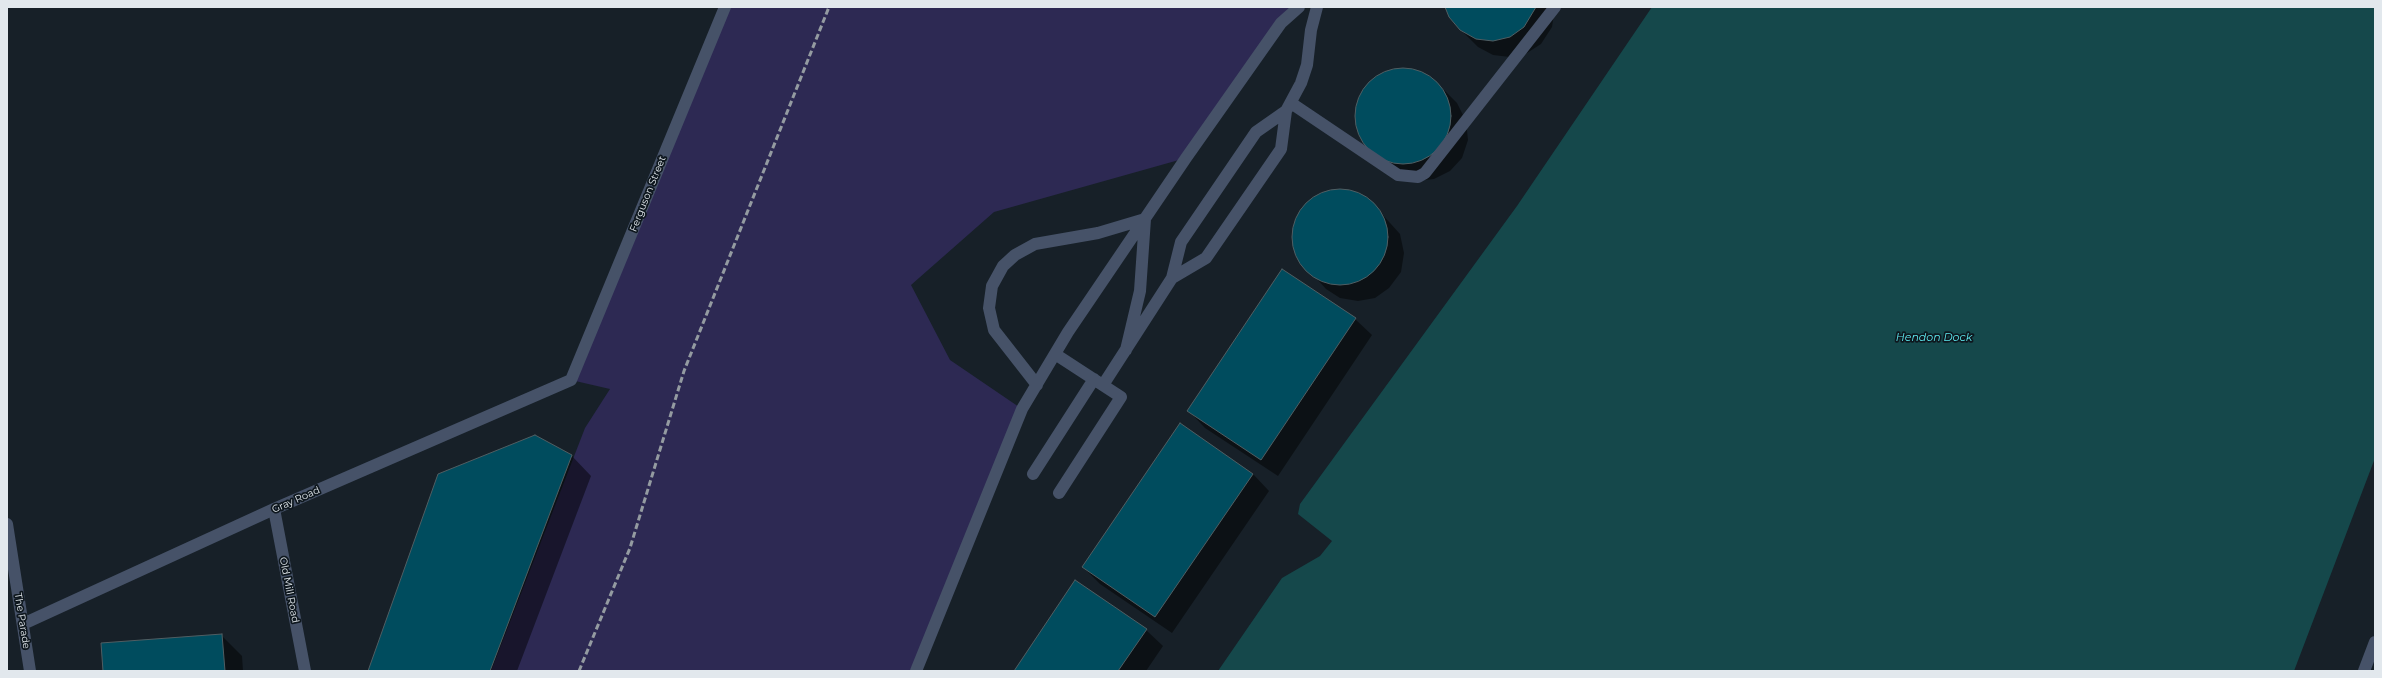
<!DOCTYPE html>
<html>
<head>
<meta charset="utf-8">
<style>
	body { margin:0 }
	#map { position:relative; width:2382px; height:678px; overflow:hidden; background:#172028; font-family:Montserrat,sans-serif }
	canvas { display:block }
	.frame { position:absolute; inset:0; border:8px solid #e2e8ed; pointer-events:none }
</style>
</head>
<body>
<div id="map">
<canvas width="2382" height="678"></canvas>
<div class="frame"></div>
</div>
<script>
const ctx = document.querySelector('canvas').getContext('2d');
ctx.lineJoin = 'round';
function fill(path, color) {
  ctx.fillStyle = color;
  ctx.fill(path, 'evenodd');
}
function shape(rows) {
  const path = new Path2D();
  for (const r of rows) {
    if (r.length === 3) {
      path.moveTo(r[0] + r[2], r[1]);
      path.arc(r[0], r[1], r[2], 0, 2 * Math.PI);
      continue;
    }
    path.moveTo(r[0], r[1]);
    for (let i = 2; i < r.length; i += 2) path.lineTo(r[i], r[i + 1]);
  }
  return path;
}
function stroke(path, color, width, dash) {
  ctx.strokeStyle = color;
  ctx.lineWidth = width;
  ctx.lineCap = dash ? 'butt' : 'round';
  ctx.setLineDash(dash || []);
  ctx.stroke(path);
}
function drawText(font, color, halo, rows, align = 'center') {
  ctx.font = font + ' Montserrat,sans-serif';
  ctx.lineWidth = 3.5;
  ctx.setLineDash([]);
  ctx.textBaseline = 'middle';
  ctx.strokeStyle = halo;
  ctx.fillStyle = color;
  for (const [text, x, y, turn = 0] of rows) {
    ctx.save();
    ctx.translate(x, y);
    ctx.rotate((+turn || 0) * Math.PI / 180);
    ctx.textAlign = isNaN(turn) ? turn : align;
    if (halo) ctx.strokeText(text, 0, 0);
    ctx.fillText(text, 0, 0);
    ctx.restore();
  }
}
fill(shape([
	[725,7,1299,7,1186,158,994,212,911,285,950,360,1022,409,916,671,491,671,585,428,610,389,571,380]
]), '#2d2953');
fill(shape([
	[1652,7,2375,7,2375,458,2294,671,1218,671,1282,578,1320,556,1332,541,1298,514,1300,504,1517,206]
]), '#15484b');
fill(shape([
	[1446,7,1555,7,1555,8,1552,27,1541,44,1527,53,1510,57,1493,55,1478,47,1461,30],
	[1407,69,1425,74,1440,86,1457,103,1466,121,1468,140,1462,158,1450,171,1434,179,1416,181,1368,148,1358,133,1355,115,1360,96,1371,81,1387,71],
	[1335,189,1354,191,1371,202,1400,234,1404,253,1401,272,1389,288,1375,298,1358,301,1340,298,1326,289,1298,258,1292,241,1294,223,1302,207,1316,196],
	[1355,319,1372,335,1278,476,1205,428,1189,411],
	[571,455,591,476,517,671,369,671],
	[1253,474,1269,491,1172,633,1100,584,1083,567],
	[1146,630,1163,646,1146,671,1015,671],
	[222,636,242,656,243,671,104,671]
]), '#0007');
const building = shape([
	[1445,7,1536,7,1524,27,1510,37,1493,41,1476,39,1460,30,1449,17,1445,7],
	[1403,116,48],
	[1340,237,48],
	[1282,269,1356,318,1261,460,1187,411,1282,269],
	[1180,423,1253,474,1155,617,1082,567,1180,423],
	[535,435,572,455,490,671,368,671,438,474,535,435],
	[1075,580,1147,629,1118,671,1014,671,1075,580],
	[222,634,225,671,103,671,101,643,222,634]
]);
fill(building, '#004c5e');
stroke(building, '#505e63', 1);
stroke(shape([
	[1291,103,1398,175,1418,177,1425,173,1555,7],
	[1172,278,1206,258,1281,149,1286,111,1301,83,1307,65,1311,30,1317,7],
	[1055,354,1121,397,1059,493],
	[1037,385,994,330,989,308,992,286,1003,266,1015,255,1035,244,1098,233,1145,219,1140,291,1126,350],
	[1103,385,1172,278,1181,242,1256,132,1286,111],
	[1033,474,1094,379],
	[274,509,305,671],
	[7,524,30,671],
	[23,624,274,509,571,380,725,7],
	[916,671,1022,409,1068,332,1186,158,1281,23,1299,7],
	[2364,671,2375,642]
]), '#465268', 12);
stroke(shape([
	[579,671,630,548,684,371,829,7]
]), '#949ba1', 3, [6, 3]);
drawText('10px', '#e2e8ed', '#0e171e', [
	["Ferguson Street",648,194,-68],
	["Gray Road",296,500,-24],
	["Old Mill Road",289,590,79],
	["The Parade",22,621,81]
]);
drawText('italic 11px', '#5de8ee', '#0e171e', [
	["Hendon Dock",1934,338]
]);
</script>
</body>
</html>
